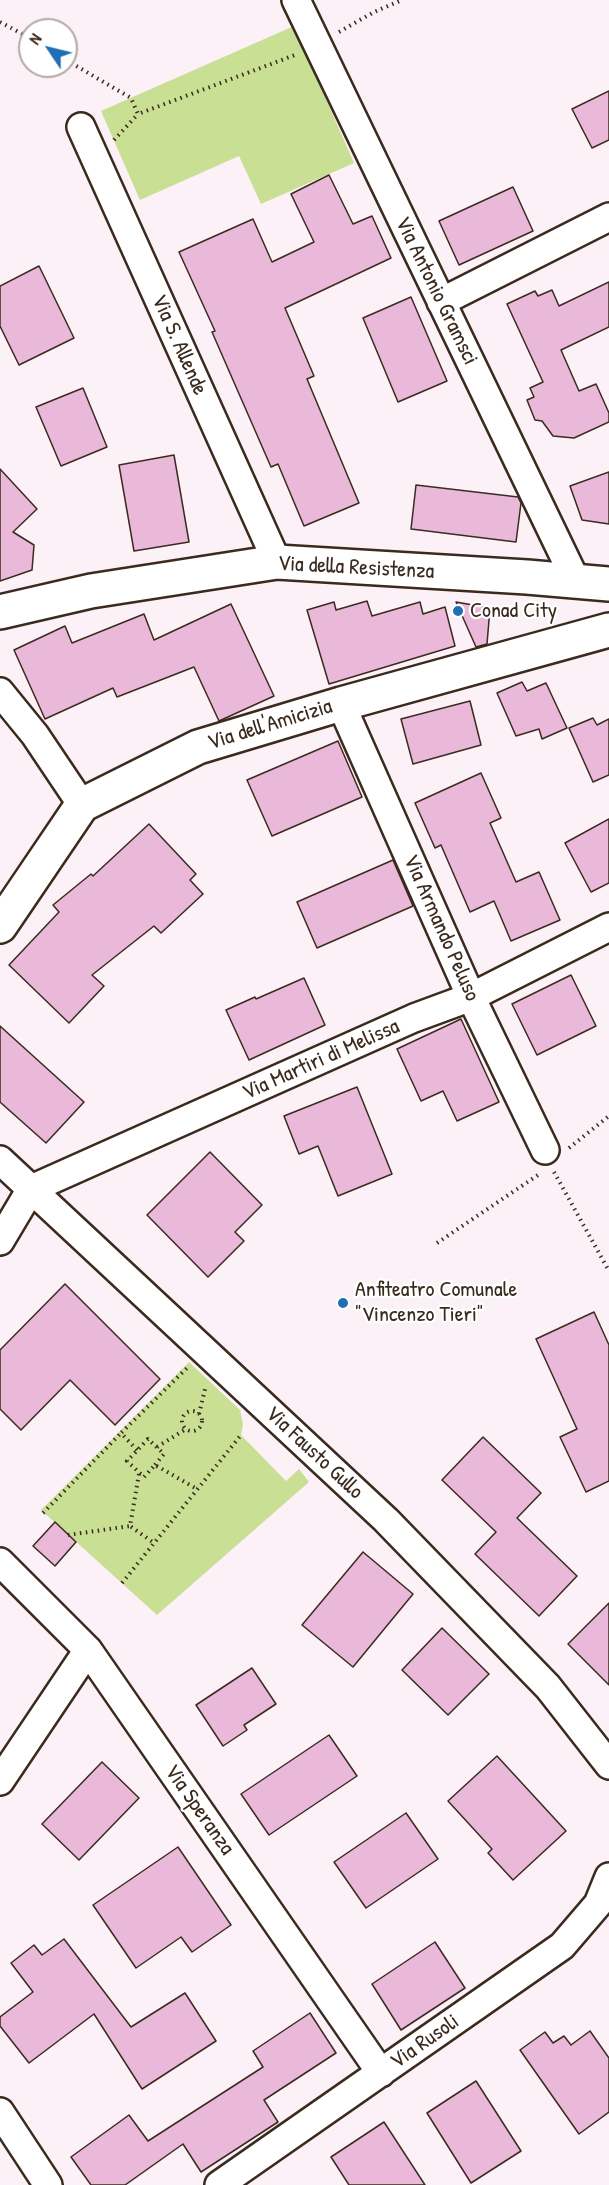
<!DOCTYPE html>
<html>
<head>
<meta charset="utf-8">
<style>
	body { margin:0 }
	#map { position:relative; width:609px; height:2185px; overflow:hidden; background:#fbf1f7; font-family:"Patrick Hand",sans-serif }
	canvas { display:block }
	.north { position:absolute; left:18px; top:18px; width:60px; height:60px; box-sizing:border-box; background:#fff; border:2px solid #b1aaa5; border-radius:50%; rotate:305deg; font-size:16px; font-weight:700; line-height:24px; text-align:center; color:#3b2a1e }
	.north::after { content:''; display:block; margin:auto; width:21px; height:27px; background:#1f6fb2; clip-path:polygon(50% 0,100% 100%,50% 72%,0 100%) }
</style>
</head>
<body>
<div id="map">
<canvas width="609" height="2185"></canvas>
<div class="north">N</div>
</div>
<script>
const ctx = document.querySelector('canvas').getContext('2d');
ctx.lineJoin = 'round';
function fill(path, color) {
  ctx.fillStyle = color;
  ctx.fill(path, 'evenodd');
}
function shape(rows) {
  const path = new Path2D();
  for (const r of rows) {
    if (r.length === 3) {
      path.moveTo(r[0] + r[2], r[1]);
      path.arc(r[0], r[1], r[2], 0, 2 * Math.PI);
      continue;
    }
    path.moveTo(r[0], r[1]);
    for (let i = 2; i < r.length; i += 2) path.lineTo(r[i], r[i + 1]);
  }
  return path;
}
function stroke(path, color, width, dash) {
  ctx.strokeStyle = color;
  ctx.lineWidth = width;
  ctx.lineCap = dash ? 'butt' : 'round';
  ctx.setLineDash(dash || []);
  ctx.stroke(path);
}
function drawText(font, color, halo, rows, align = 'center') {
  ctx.font = font + ' "Patrick Hand",sans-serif';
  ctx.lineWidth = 4.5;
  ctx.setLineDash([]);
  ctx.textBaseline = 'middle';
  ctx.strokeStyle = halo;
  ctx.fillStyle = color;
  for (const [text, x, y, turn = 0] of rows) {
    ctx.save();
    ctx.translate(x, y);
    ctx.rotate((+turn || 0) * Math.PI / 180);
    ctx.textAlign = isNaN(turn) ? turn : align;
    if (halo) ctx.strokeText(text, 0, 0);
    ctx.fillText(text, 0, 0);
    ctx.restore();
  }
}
fill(shape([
	[294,26,354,163,261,204,239,156,140,200,101,111],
	[189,1362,240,1410,243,1424,241,1435,286,1481,299,1469,309,1482,157,1615,41,1510]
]), '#c8df94');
const building = shape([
	[609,91,609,140,592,148,572,109,609,91],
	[329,175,353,224,372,216,391,258,285,308,314,376,307,379,359,503,304,526,278,464,271,467,212,332,215,331,179,252,253,219,272,262,314,242,291,194,329,175],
	[513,187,533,231,459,265,439,221,513,187],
	[39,266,74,338,19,365,0,326,0,286,39,266],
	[609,282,609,327,561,350,579,391,596,384,609,413,609,422,574,438,553,436,542,421,535,420,527,400,534,397,530,388,543,382,507,304,535,291,538,296,552,290,559,306,609,282],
	[411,297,447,381,398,402,363,318,411,297],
	[83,388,107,447,61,466,36,407,83,388],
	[174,455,189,542,134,551,119,465,174,455],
	[0,469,37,509,13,532,34,545,32,570,0,581,0,469],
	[609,472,609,524,582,520,570,486,609,472],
	[416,485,518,497,521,503,516,542,411,529,416,485],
	[367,601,372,616,420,602,423,614,445,607,455,646,329,684,307,610,334,602,336,610,367,601],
	[456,602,490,608,487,644,476,647,456,602],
	[231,604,274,696,219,721,194,667,117,697,113,688,45,719,14,650,65,626,72,643,144,614,154,640,231,604],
	[522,682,527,691,546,683,567,728,542,739,539,729,516,736,497,693,522,682],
	[470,701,481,745,413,764,401,719,470,701],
	[593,718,597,725,609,719,609,775,593,782,569,728,593,718],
	[338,741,362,797,272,836,247,780,338,741],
	[481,773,501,818,490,823,516,882,539,872,560,920,511,941,494,901,470,912,441,845,435,848,415,803,481,773],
	[609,819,609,883,591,892,565,843,609,819],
	[149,824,196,874,190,880,203,894,161,933,154,926,92,975,104,986,69,1023,9,965,59,912,53,905,91,874,93,876,149,824],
	[393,860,413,906,317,948,297,902,393,860],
	[571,975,596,1026,537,1055,512,1004,571,975],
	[304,978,325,1025,249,1060,226,1010,255,997,256,999,304,978],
	[461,1019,499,1102,457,1121,443,1091,421,1101,397,1049,461,1019],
	[0,1026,84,1102,46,1143,0,1102,0,1026],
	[357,1087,392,1174,338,1196,318,1146,299,1154,284,1116,357,1087],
	[210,1152,262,1205,235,1232,244,1241,208,1277,147,1215,210,1152],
	[65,1284,160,1379,115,1425,70,1380,21,1430,0,1409,0,1350,65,1284],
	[594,1312,609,1345,609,1481,586,1492,560,1437,577,1429,536,1339,594,1312],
	[483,1437,541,1493,517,1518,577,1576,539,1616,475,1554,496,1532,442,1480,483,1437],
	[55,1522,76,1542,55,1566,33,1546,55,1522],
	[363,1552,413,1594,353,1667,302,1625,363,1552],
	[609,1603,609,1685,568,1644,609,1603],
	[442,1628,489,1674,448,1715,402,1670,442,1628],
	[252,1668,276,1704,244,1725,247,1730,223,1746,196,1705,252,1668],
	[329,1735,357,1776,269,1835,241,1794,329,1735],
	[497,1756,566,1831,513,1880,488,1853,492,1849,448,1801,497,1756],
	[102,1762,139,1798,79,1860,42,1824,102,1762],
	[406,1813,438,1859,366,1908,334,1862,406,1813],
	[178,1847,231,1925,192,1952,181,1937,136,1968,93,1905,178,1847],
	[64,1939,131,2027,185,1993,216,2041,142,2089,94,2014,29,2063,0,2026,0,2017,33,1992,11,1963,34,1945,42,1955,64,1939],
	[435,1942,465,1988,401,2030,372,1984,435,1942],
	[310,2013,336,2053,264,2100,278,2122,201,2172,183,2144,125,2185,91,2185,71,2157,129,2115,148,2141,263,2067,253,2051,310,2013],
	[590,2031,609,2058,609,2112,579,2134,520,2050,545,2032,553,2043,564,2036,571,2045,590,2031],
	[476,2081,521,2151,471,2183,427,2113,476,2081],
	[384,2122,425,2185,349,2185,331,2157,384,2122]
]);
fill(building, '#eab9d9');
stroke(building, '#3b2a1e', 1.5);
const minor = shape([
	[296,0,576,581],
	[81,127,277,562],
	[441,302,609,217],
	[0,692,35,735,82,805],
	[341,704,471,997,545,1150],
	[0,1160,386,1520,548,1687,609,1765],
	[31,1189,414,1018,471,997,609,927],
	[0,1241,31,1189],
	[0,1562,88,1650,381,2073],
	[0,1781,88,1650],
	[0,2112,48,2185],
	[219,2185,562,1946,598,1904,609,1877]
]);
const tertiary = shape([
	[0,612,91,591,277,562,527,577,609,584],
	[0,926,82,805,198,747,341,704,609,630]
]);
stroke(minor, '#3b2a1e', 32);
stroke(tertiary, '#3b2a1e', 38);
stroke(shape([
	[0,22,30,38],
	[339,32,374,12,402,0],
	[66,60,131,98,138,114,295,55],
	[114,140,138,114],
	[569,1148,609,1116],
	[554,1172,609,1271],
	[437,1243,538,1175],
	[192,1421,10],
	[199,1414,206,1385],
	[157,1447,186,1429],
	[137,1450,121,1433,187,1368],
	[155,1465,164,1454,148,1439,127,1461,144,1477,155,1465,197,1489],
	[139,1474,130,1526,154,1543],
	[43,1513,121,1433],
	[68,1535,130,1526],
	[122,1583,241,1435]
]), '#3b2a1e', 4, [1.5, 4.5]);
stroke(minor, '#fff', 27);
stroke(tertiary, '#fff', 33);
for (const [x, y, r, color] of [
	[458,611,6,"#1f6fb2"],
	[343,1303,6,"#1f6fb2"]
]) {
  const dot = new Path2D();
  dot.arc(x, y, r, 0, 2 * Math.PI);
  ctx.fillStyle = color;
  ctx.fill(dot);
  stroke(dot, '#fff', 2);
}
drawText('22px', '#3b2a1e', '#fff', [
	["Via Antonio Gramsci",436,291,64],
	["Via S. Allende",179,345,66],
	["Via della Resistenza",356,568,3],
	["Via dell'Amicizia",270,725,-17],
	["Via Armando Peluso",441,928,66],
	["Via Martiri di Melissa",321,1060,-24],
	["Via Fausto Gullo",314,1453,43],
	["Via Speranza",199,1810,55],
	["Via Rusoli",425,2042,-35]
]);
drawText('22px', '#3b2a1e', '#fff', [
	["Conad City",470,611],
	["Anfiteatro Comunale",355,1290],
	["\"Vincenzo Tieri\"",355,1315]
], 'left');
</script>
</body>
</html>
